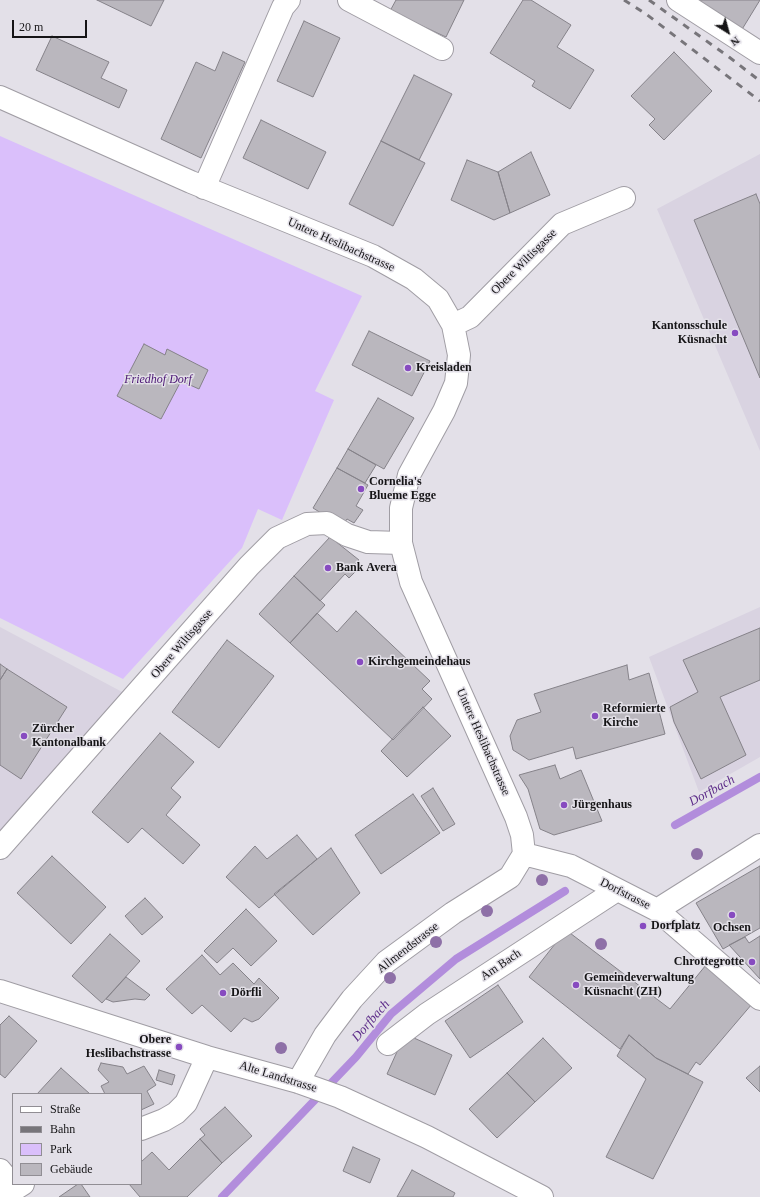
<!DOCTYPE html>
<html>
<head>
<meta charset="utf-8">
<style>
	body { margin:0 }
	#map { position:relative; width:760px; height:1197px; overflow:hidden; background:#e3e0e8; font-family:"Times New Roman",serif }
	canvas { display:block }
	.legend { position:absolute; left:12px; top:1093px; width:130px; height:92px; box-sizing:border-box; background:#e3e0e8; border:1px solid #918e94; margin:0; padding:5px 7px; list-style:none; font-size:12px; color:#151416 }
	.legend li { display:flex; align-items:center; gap:8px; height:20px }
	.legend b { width:20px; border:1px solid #918e94 }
	.north { position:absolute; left:708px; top:12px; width:40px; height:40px; -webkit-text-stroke:3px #e3e0e8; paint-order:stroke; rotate:143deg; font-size:11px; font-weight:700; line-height:16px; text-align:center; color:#151416 }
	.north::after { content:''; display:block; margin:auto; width:14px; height:18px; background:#151416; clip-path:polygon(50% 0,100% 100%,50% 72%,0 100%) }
	.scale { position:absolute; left:12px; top:20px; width:75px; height:18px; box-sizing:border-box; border:2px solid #151416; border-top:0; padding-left:5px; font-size:12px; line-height:14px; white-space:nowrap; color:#151416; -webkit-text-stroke:3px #e3e0e8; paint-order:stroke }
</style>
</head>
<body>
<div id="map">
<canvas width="760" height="1197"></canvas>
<ul class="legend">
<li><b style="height:5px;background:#fff"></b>Straße</li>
<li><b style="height:5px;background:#77757a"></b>Bahn</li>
<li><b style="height:11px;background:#dabffb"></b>Park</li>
<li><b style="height:11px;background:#bab7be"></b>Gebäude</li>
</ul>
<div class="north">N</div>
<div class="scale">20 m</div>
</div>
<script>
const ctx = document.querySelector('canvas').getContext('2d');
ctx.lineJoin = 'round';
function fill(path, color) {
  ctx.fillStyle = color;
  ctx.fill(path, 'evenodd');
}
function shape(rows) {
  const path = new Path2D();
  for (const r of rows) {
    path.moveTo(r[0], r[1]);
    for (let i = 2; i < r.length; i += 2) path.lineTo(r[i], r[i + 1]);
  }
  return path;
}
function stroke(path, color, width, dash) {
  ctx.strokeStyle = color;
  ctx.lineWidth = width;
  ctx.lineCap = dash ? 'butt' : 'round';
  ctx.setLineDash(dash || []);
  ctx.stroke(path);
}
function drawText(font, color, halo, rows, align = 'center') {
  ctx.font = font + ' "Times New Roman",serif';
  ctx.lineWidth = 3;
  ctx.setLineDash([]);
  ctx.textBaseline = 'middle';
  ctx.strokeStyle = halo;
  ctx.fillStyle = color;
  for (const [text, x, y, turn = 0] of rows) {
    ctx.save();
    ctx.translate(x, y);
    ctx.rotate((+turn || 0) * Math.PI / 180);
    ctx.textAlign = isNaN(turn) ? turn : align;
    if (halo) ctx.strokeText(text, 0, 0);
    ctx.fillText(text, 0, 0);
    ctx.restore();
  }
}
fill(shape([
	[760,154,760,451,657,209],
	[760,607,760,757,699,792,649,657],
	[0,627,126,694,0,834]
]), '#d9d3e1');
fill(shape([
	[0,136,362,296,315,391,334,400,282,520,258,509,242,548,123,679,0,618]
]), '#dabffb');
stroke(shape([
	[675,825,760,777],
	[222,1197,356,1057,391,1014,456,959,565,891]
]), '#b28ddc', 8);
const building = shape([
	[97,0,164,0,151,26,97,0],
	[396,0,464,0,446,37,390,11,396,0],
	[523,0,531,0,571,25,557,47,594,70,570,109,532,86,535,81,490,53,523,0],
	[701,0,760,0,741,31,699,3,701,0],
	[304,21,340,38,313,97,277,81,304,21],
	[52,36,109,62,101,78,127,90,119,108,36,70,52,36],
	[223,52,245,62,201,158,161,139,196,62,215,71,223,52],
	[674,52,712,91,664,140,649,125,655,119,631,96,674,52],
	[414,75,452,94,419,160,381,141,414,75],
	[261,120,326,152,308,189,243,158,261,120],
	[381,141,425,163,393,226,349,204,381,141],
	[531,152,550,195,510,213,498,172,531,152],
	[467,160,498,172,510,213,494,220,451,200,467,160],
	[756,194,760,204,760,378,694,220,756,194],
	[369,331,430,361,412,396,352,365,369,331],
	[144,344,165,355,167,349,208,370,199,389,181,381,161,419,117,396,144,344],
	[378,398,414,418,384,469,348,449,378,398],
	[348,449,376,465,365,483,337,468,348,449],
	[337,468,368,485,356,506,363,510,354,523,347,519,342,526,313,508,337,468],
	[330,537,359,560,353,566,357,570,349,578,345,574,320,601,294,576,330,537],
	[294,576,325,605,290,643,259,614,294,576],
	[356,611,430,681,422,689,432,699,393,740,290,643,317,613,337,632,356,611],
	[760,628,760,680,720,697,746,755,701,779,674,722,670,707,698,692,683,660,760,628],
	[227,640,274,676,219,748,172,712,227,640],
	[0,664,7,669,0,680,0,664],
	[627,665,629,680,649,673,665,734,576,759,573,747,529,760,513,750,510,736,517,720,541,712,534,694,627,665],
	[7,669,67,707,21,779,0,765,0,680,7,669],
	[423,707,451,736,407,777,381,751,423,707],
	[160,733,194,762,171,788,181,797,166,815,200,845,183,864,142,828,128,843,92,812,160,733],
	[555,765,560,779,581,770,602,821,554,835,540,829,528,789,519,775,555,765],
	[433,788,455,824,443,831,421,796,433,788],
	[413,794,440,833,381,874,355,835,413,794],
	[297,835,317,859,259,908,226,877,255,846,267,859,297,835],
	[331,848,360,893,313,935,274,894,331,848],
	[52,856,106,907,71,944,17,893,52,856],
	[760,866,760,928,723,949,696,903,760,866],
	[145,898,163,917,142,935,125,916,145,898],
	[246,909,277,941,251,966,233,948,217,963,204,951,246,909],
	[566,930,670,1009,706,965,752,1004,700,1065,696,1062,688,1074,656,1058,629,1035,620,1049,529,977,566,930],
	[110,934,140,961,102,1003,72,976,110,934],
	[760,936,760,979,729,945,745,937,749,943,760,936],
	[202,955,220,975,233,963,254,984,259,978,279,998,259,1019,252,1022,244,1018,231,1032,202,1005,192,1014,166,989,202,955],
	[126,977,150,995,145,1000,135,999,113,1002,106,999,126,977],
	[498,985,523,1022,470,1058,445,1021,498,985],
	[9,1016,37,1041,5,1078,0,1074,0,1025,9,1016],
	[405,1034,452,1055,435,1095,387,1074,405,1034],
	[629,1035,656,1058,703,1082,653,1179,606,1157,646,1079,617,1056,629,1035],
	[543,1038,572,1068,535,1102,507,1073,543,1038],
	[101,1063,123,1067,127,1074,144,1066,156,1085,147,1091,154,1104,141,1110,141,1094,105,1094,101,1086,109,1082,98,1070,101,1063],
	[760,1066,760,1092,746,1078,760,1066],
	[61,1068,90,1094,37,1094,61,1068],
	[159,1070,175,1075,172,1085,156,1080,159,1070],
	[507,1073,535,1102,497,1138,469,1109,507,1073],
	[225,1107,252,1136,222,1163,200,1139,205,1135,200,1129,225,1107],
	[200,1139,222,1163,187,1197,140,1197,129,1184,141,1184,141,1162,152,1152,169,1170,200,1139],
	[353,1147,380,1159,370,1183,343,1171,353,1147],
	[412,1170,455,1193,453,1197,397,1197,412,1170],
	[78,1184,81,1184,90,1197,59,1197,78,1184]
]);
fill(building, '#bab7be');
stroke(building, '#858289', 1);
const minor = shape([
	[349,0,442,49],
	[678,0,760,53],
	[0,97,191,182,373,256,414,279,438,299,453,325,459,355,456,383,444,411,409,475,401,508,401,543,411,582,516,817,522,835,524,854],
	[204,188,283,7,289,0],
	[453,325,470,317,562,224,624,198],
	[0,848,249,566,277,538,307,524,327,523,347,535,368,542,401,543],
	[524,854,571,866,657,910,760,999],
	[657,910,760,845],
	[0,991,207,1057,298,1082,340,1097,427,1137,542,1197],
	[388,1044,427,1014,617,890],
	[298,1082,325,1035,352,999,386,962,453,913,510,877,524,854],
	[141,1129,164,1120,176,1113,186,1103,207,1057],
	[0,1170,15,1188],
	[2,1197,23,1184]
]);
stroke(minor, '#a09da4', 24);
stroke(minor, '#fff', 22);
stroke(shape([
	[624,0,646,14,760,101],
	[649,0,729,57,760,81]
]), '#77757a', 3, [7, 7]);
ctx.fillStyle = '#8e70a7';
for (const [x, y] of [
	[697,854],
	[542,880],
	[487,911],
	[436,942],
	[601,944],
	[390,978],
	[281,1048]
]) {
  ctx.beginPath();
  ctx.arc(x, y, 6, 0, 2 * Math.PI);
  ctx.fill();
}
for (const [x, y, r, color] of [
	[735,333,4,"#874bc0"],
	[408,368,4,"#874bc0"],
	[361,489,4,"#874bc0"],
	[328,568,4,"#874bc0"],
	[360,662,4,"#874bc0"],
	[595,716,4,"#874bc0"],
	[24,736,4,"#874bc0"],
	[564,805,4,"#874bc0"],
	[732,915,4,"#874bc0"],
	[643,926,4,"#874bc0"],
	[752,962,4,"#874bc0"],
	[576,985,4,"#874bc0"],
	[223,993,4,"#874bc0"],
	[179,1047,4,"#874bc0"]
]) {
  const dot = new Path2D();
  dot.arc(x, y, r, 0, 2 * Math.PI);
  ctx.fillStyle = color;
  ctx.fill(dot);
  stroke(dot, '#e3e0e8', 1.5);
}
drawText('12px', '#151416', '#e3e0e8', [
	["Untere Heslibachstrasse",341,245,24],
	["Obere Wiltisgasse",524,262,-45],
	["Obere Wiltisgasse",182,644,-49],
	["Untere Heslibachstrasse",483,742,66],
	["Dorfstrasse",625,894,27],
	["Allmendstrasse",408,948,-38],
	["Am Bach",501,965,-34],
	["Alte Landstrasse",278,1077,17]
]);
drawText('bold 12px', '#151416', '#e3e0e8', [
	["Kantonsschule",727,326,"right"],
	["Küsnacht",727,340,"right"],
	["Kreisladen",416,368],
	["Cornelia's",369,482],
	["Blueme Egge",369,496],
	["Bank Avera",336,568],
	["Kirchgemeindehaus",368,662],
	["Reformierte",603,709],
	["Kirche",603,723],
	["Zürcher",32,729],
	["Kantonalbank",32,743],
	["Jürgenhaus",572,805],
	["Dorfplatz",651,926],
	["Ochsen",732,928,"center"],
	["Chrottegrotte",744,962,"right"],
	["Gemeindeverwaltung",584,978],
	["Küsnacht (ZH)",584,992],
	["Dörfli",231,993],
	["Obere",171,1040,"right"],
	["Heslibachstrasse",171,1054,"right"]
], 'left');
drawText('italic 12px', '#491472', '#e3e0e8', [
	["Friedhof Dorf",158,380]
]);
drawText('italic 13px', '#5d2c89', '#e3e0e8', [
	["Dorfbach",712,791,-29],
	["Dorfbach",371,1021,-49]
]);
</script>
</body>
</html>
